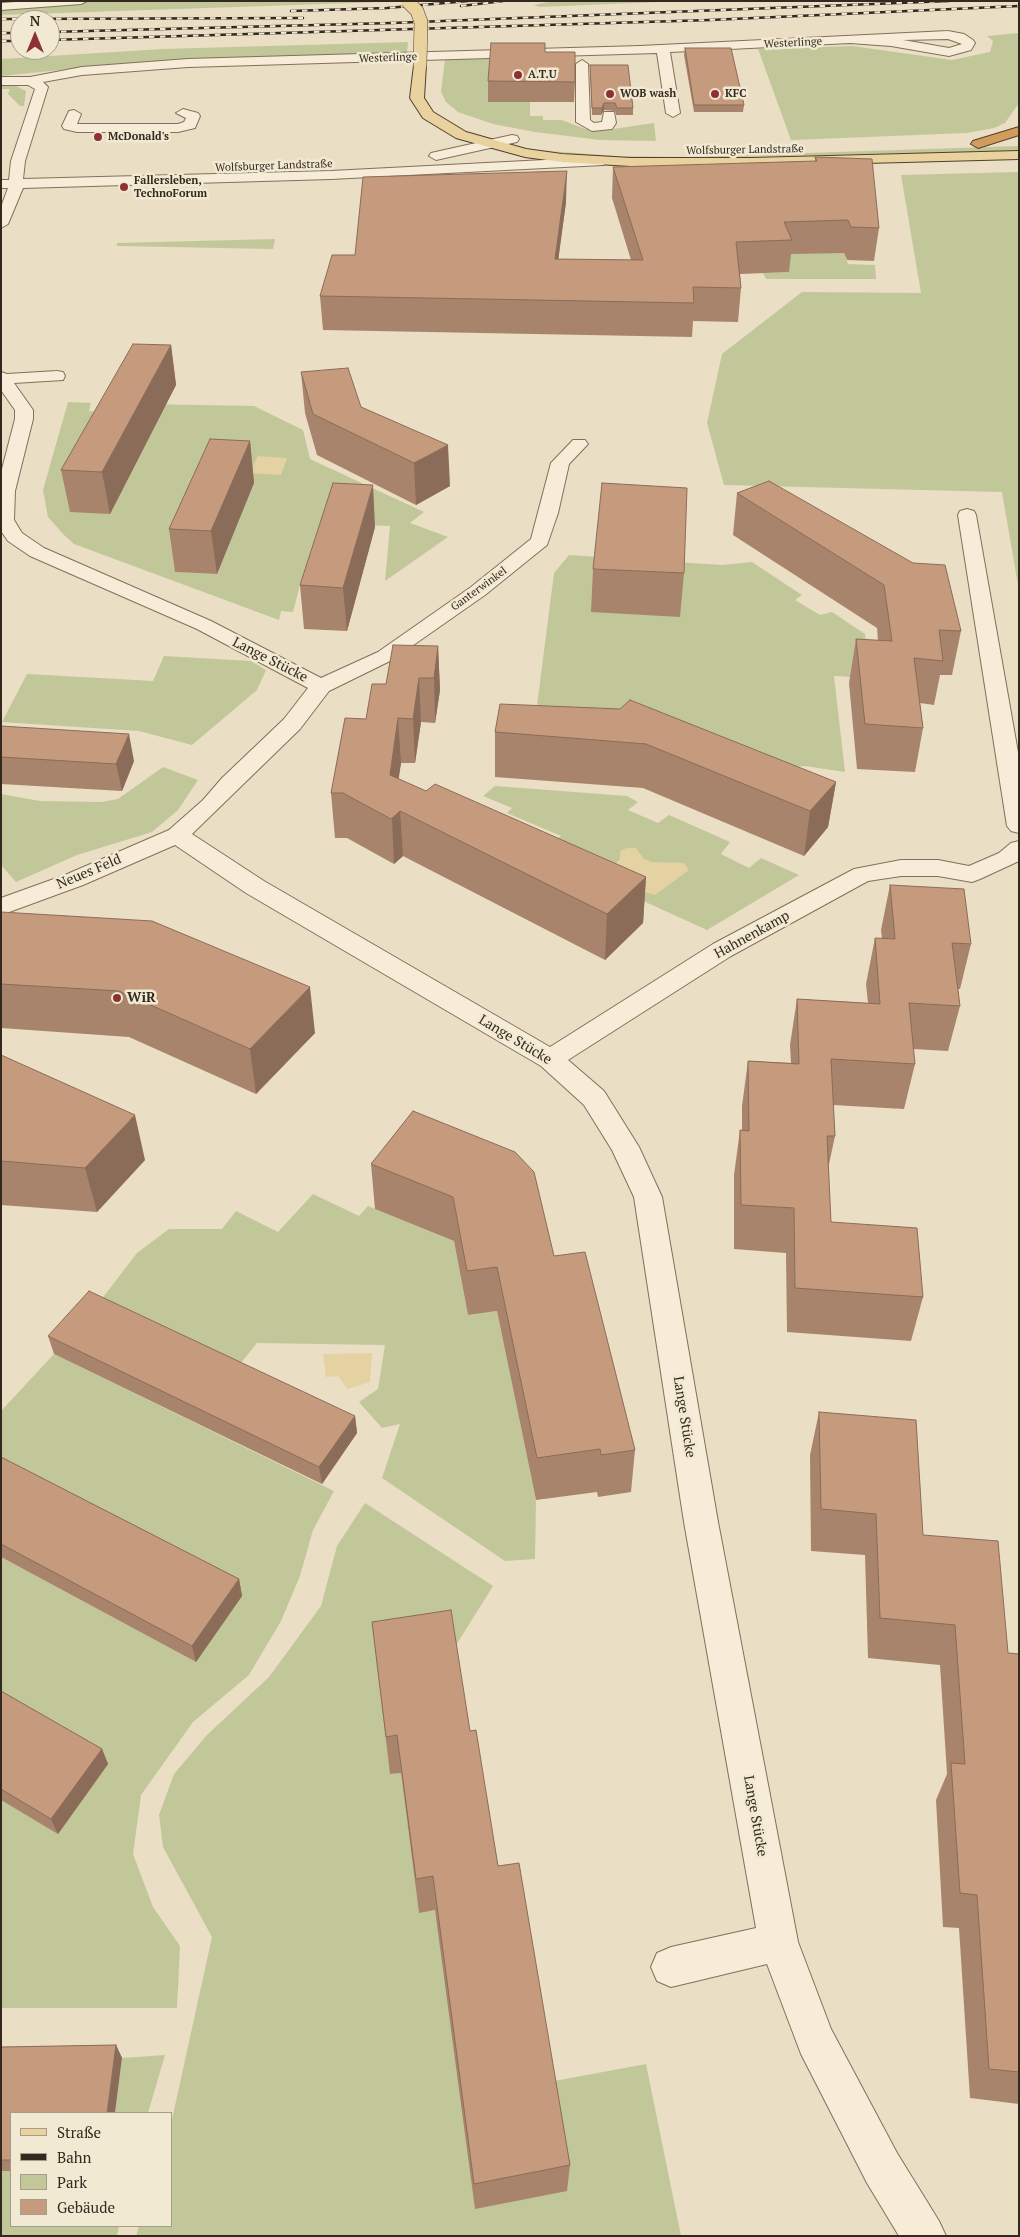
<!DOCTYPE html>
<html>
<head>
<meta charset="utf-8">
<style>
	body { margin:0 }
	#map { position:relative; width:1020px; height:2237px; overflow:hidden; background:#eadec4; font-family:"PT Serif",serif }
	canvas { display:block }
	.frame { position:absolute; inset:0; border:2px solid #34291f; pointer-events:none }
	.legend { position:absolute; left:10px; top:2112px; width:162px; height:115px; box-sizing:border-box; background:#f2e9d3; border:1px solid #a69c8b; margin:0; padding:6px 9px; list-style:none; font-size:15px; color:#34291f }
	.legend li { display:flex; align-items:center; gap:10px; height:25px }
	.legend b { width:25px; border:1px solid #a69c8b }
	.north { position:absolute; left:10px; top:10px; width:50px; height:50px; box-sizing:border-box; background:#f2e9d3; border:1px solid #a69c8b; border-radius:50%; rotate:0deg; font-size:14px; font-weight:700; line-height:20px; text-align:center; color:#34291f }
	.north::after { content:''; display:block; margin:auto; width:18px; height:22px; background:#8d3133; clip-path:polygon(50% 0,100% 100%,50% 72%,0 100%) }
</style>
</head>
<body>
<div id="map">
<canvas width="1020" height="2237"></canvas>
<div class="frame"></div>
<ul class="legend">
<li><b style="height:6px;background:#ead29f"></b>Straße</li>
<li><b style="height:6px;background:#34291f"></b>Bahn</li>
<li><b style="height:14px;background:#c2c799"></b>Park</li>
<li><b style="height:14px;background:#c59a7d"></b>Gebäude</li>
</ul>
<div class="north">N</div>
</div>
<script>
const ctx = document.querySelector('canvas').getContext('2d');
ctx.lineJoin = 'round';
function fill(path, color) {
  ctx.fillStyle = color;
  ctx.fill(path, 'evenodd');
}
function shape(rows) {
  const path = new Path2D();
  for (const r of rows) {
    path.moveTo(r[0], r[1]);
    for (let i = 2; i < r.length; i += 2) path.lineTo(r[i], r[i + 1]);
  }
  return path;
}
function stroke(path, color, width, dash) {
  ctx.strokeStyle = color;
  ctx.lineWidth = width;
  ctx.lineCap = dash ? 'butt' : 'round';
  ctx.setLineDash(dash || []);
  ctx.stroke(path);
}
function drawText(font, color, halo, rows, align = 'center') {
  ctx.font = font + ' "PT Serif",serif';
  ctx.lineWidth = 5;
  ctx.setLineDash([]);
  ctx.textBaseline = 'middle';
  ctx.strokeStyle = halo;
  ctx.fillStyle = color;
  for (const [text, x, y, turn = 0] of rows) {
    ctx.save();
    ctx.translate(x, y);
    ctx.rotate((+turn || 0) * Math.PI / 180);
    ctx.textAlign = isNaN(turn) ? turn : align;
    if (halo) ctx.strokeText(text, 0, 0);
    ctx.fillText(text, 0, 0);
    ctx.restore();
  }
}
fill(shape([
	[1,1,413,1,1,15],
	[552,1,686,1,539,7,534,5],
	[1019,33,1019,103,1005,123,994,128,967,133,791,140,758,49,852,46,952,60,990,52,993,41,987,36],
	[408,42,407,54,139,62,1,76,1,59,163,49],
	[490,58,488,102,530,102,530,116,543,116,543,120,562,120,585,129,613,129,654,123,656,141,600,140,535,132,493,124,458,112,446,102,441,92,445,59],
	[1,85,16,86,26,91,24,106,20,106,8,94,10,89,1,89],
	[1019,146,1019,151,687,158,590,156,535,150,617,156,686,157],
	[1019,172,1019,591,1002,492,724,485,707,423,722,354,802,292,921,293,901,175],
	[771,231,844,253,848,264,875,265,876,279,766,279,763,273,788,272],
	[275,239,273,249,117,246,117,243],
	[68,402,91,403,89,411,136,413,141,404,254,406,303,430,310,459,424,512,410,523,448,537,385,581,390,526,332,524,314,582,301,581,293,612,281,611,279,620,74,544,64,535,48,517,43,490],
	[254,483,217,574,176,572],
	[569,555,722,565,752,562,802,595,795,600,820,615,832,612,865,634,872,678,834,676,845,772,805,766,742,771,534,729,554,573],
	[164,656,251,661,266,670,257,690,192,745,139,731,2,722,27,674,153,681],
	[163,767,198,780,178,810,152,832,77,855,16,882,1,865,1,794,40,801,101,802,118,799],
	[495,786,627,796,638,802,628,810,658,823,669,815,730,842,721,854,749,868,761,858,799,875,707,930,540,854,561,836,507,813,512,808,483,796],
	[313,1194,359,1216,368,1206,454,1241,468,1315,497,1311,536,1500,535,1559,505,1561,382,1478,400,1424,382,1428,359,1402,378,1389,385,1345,257,1343,232,1374,94,1309,137,1253,169,1229,222,1229,236,1211,278,1232],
	[54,1354,334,1491,313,1530,300,1576,281,1621,249,1675,193,1722,141,1795,133,1854,153,1907,180,1946,177,2008,1,2008,1,1557,196,1662,1,1471,1,1411],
	[365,1503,493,1586,453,1650,391,1774,401,1773,419,1912,435,1910,549,2082,646,2064,681,2236,136,2236,139,2226,171,2226,171,2124,212,1937,163,1847,159,1815,174,1774,207,1735,269,1677,321,1606,337,1546],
	[165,2055,148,2113,115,2113,122,2058],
	[1,2171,11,2171,11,2226,119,2226,117,2236,1,2236]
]), '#c2c799');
fill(shape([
	[258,456,287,458,281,475,249,473],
	[627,848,636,848,644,859,652,862,684,863,689,870,655,895,634,889,614,866,620,859,620,851],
	[372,1353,370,1382,347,1389,338,1376,326,1377,323,1354]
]), '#e4d2a3');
const minor = shape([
	[31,1,87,1,81,4,1,10,1,3,31,1],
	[948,31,964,34,973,40,975,43,971,50,949,56,891,46,850,43,670,52,680,113,673,117,666,113,657,53,188,67,82,75,43,82,48,87,25,161,23,179,331,171,603,157,610,161,603,165,331,179,23,188,8,224,1,228,1,207,8,188,1,188,1,180,9,180,11,161,35,89,28,85,1,85,1,77,30,77,82,67,188,59,640,46,948,31],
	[948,39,962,44,949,48,903,40,948,39],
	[582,60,588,64,590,120,594,123,602,122,604,112,614,112,616,123,612,129,592,131,576,122,576,64,582,60],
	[183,109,198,113,200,116,195,128,178,132,77,132,64,129,62,126,69,111,74,110,81,114,77,124,178,124,184,122,186,118,176,113,183,109],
	[512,135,517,136,519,139,517,142,436,160,429,156,431,153,512,135],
	[57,371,63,372,65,376,63,380,14,383,33,410,33,419,15,491,14,520,22,533,44,548,211,621,321,678,378,652,471,587,531,539,551,463,573,440,585,440,588,444,569,464,558,513,547,545,485,595,392,660,329,691,300,729,192,834,264,881,550,1047,713,944,854,869,901,860,938,860,969,866,999,853,1011,843,1019,841,1019,861,980,879,972,882,938,876,901,876,868,881,731,956,568,1060,604,1091,639,1147,662,1197,718,1522,798,1942,831,2029,897,2153,939,2221,946,2236,899,2236,867,2183,801,2054,767,1964,671,1987,657,1981,651,1967,657,1953,671,1947,756,1928,684,1522,634,1197,612,1150,584,1105,541,1066,246,893,175,845,83,885,1,915,1,898,65,875,169,830,203,800,222,778,284,719,308,688,197,629,30,556,8,541,1,531,1,473,15,419,15,410,1,390,1,372,7,374,57,371],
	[967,509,974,511,976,515,1019,758,1019,833,1011,831,1007,826,958,515,960,511,967,509]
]);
const major = shape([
	[420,61,426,65,424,98,433,112,466,132,526,149,562,154,631,158,751,158,1019,151,1019,159,751,166,631,166,562,162,525,157,456,138,423,118,410,98,414,65,420,61]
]);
const highway = shape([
	[1019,127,1019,135,978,148,971,144,973,141,1019,127]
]);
stroke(minor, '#83705c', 2);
stroke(major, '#513f30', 2);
stroke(highway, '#513f30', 2);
fill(minor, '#f6ecd7');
fill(major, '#ead29f');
fill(highway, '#d29d5c');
const rail = shape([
	[461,6,503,1],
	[291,11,387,8,468,1],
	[1,19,303,18],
	[50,32,392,23,949,1],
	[1,33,20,33],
	[50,40,710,20,1019,6],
	[1,41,20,41]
]);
stroke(rail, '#34291f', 2.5);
stroke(rail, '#f2e9d3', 2, [5.5]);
const majorBridge = shape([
	[407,1,417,11,421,22,420,65]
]);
stroke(majorBridge, '#513f30', 14, []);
stroke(majorBridge, '#ead29f', 13);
fill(shape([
	[685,48,744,105,743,112,694,112,684,55],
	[545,52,575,82,574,102,488,102,488,81],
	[590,65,633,108,633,115,616,115,615,111,604,110,601,115,592,115],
	[815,157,879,228,874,261,847,260,844,253,791,254,789,272,740,274,741,288,738,322,693,321,692,337,323,330,320,296,355,255,566,202,558,259,631,260,612,198,613,167,815,162],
	[171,345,176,385,110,514,70,512,61,470],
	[301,372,361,407,450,486,416,505,317,455,305,413],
	[250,441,254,483,217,574,175,572,169,529],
	[737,493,961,631,952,675,940,675,934,705,920,703,923,728,915,772,857,769,849,683,856,639,878,641,877,628,733,535],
	[375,527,347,631,304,629,300,585],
	[593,569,684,573,680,617,591,612],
	[438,646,440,690,435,723,421,722,415,763,401,763,398,779,426,791,646,877,643,923,605,960,403,856,394,864,347,838,335,838,331,793,366,719,386,684],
	[620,709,836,782,828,827,804,856,643,788,495,777,495,732],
	[1,726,134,761,122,791,1,784],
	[890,885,971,944,960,989,958,989,960,1006,948,1051,913,1049,915,1064,904,1109,833,1105,835,1136,828,1169,831,1222,923,1297,911,1341,787,1332,786,1253,734,1249,734,1175,740,1130,742,1130,742,1106,748,1061,791,1063,790,1045,797,999,868,1003,866,984,875,938,882,939,881,930],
	[1,912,315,1033,256,1094,129,1037,1,1028],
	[1,1055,145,1160,97,1212,1,1205],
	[413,1111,554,1256,635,1450,631,1492,598,1497,597,1492,536,1500,497,1311,468,1315,454,1241,375,1209,371,1164],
	[48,1336,355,1416,357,1433,322,1484,54,1354],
	[819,1412,923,1535,1008,1653,1019,1654,1019,2104,970,2098,959,1928,943,1927,936,1800,947,1774,940,1665,868,1658,865,1555,811,1551,810,1455],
	[1,1457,239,1579,242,1596,196,1662,1,1557],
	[372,1622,470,1731,498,1866,570,2165,567,2191,475,2209,435,1910,419,1913,401,1773,390,1774],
	[1,1691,102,1749,108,1764,58,1834,1,1800],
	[116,2045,122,2058,11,2113,11,2171,1,2171,1,2047]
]), '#a9846c');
fill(shape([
	[604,103,604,110,601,115,602,108],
	[567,171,566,202,554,292,555,259],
	[171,345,176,385,110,514,102,472],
	[250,441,254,483,217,574,211,531],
	[448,445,450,486,416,505,414,463],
	[373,485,375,527,347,631,343,588],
	[438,646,440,690,435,723,434,678],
	[419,678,421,722,415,763,413,719],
	[398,718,401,763,393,818,400,811,403,856,394,864,390,775],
	[129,734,134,761,122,791,116,764],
	[836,782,828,827,804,856,810,811],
	[646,877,643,923,605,960,607,914],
	[310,987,315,1033,256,1094,250,1049],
	[135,1115,145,1160,97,1212,85,1168],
	[355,1416,357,1433,322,1484,319,1467],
	[239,1579,242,1596,196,1662,192,1646],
	[102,1749,108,1764,58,1834,51,1819],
	[116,2045,122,2058,115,2113,107,2113]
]), '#8a6c58');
const building = shape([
	[491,43,545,43,545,52,575,52,575,82,488,81,491,43],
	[685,48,731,48,744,105,694,105,685,48],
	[590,65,628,65,633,108,617,108,615,103,604,103,602,108,592,108,590,65],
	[815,157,872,159,879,228,851,227,848,220,784,222,792,240,736,242,741,288,693,287,694,303,320,296,332,255,355,255,363,177,567,171,555,259,643,260,613,167,817,161,815,157],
	[133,344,171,345,102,472,61,470,133,344],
	[348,368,361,407,448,445,414,463,313,414,301,372,348,368],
	[210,439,250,441,211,531,169,529,210,439],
	[769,481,913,563,945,565,961,631,939,630,943,661,914,658,923,728,865,724,856,639,892,641,884,585,737,493,769,481],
	[333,483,373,485,343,588,300,585,333,483],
	[602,483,687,488,684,573,593,569,602,483],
	[393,645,438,646,434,678,419,678,413,719,398,718,390,775,426,791,435,784,646,877,607,914,400,811,391,819,343,793,331,793,345,718,366,719,372,684,386,684,393,645],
	[630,700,836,782,810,811,646,744,495,732,500,704,620,709,630,700],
	[1,726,129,734,116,764,1,757,1,726],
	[890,885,964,889,971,944,952,943,960,1006,909,1003,915,1064,831,1059,835,1136,827,1136,831,1222,917,1228,923,1297,795,1288,794,1208,741,1205,740,1130,749,1131,748,1061,799,1064,797,999,880,1004,875,938,895,939,890,885],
	[1,912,152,921,310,987,250,1049,119,991,1,984,1,912],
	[1,1055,135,1115,85,1168,1,1161,1,1055],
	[413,1111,515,1152,534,1172,554,1256,585,1252,635,1450,601,1455,600,1449,537,1458,497,1267,467,1271,453,1197,371,1164,413,1111],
	[89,1291,355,1416,319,1467,48,1336,89,1291],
	[819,1412,916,1420,923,1535,998,1541,1008,1653,1019,1654,1019,2072,989,2069,977,1895,960,1893,951,1763,965,1764,955,1625,880,1618,876,1514,821,1509,819,1412],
	[1,1457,239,1579,192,1646,1,1544,1,1457],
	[451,1610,470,1731,476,1730,498,1866,519,1863,570,2165,474,2184,433,1876,416,1879,397,1735,386,1737,372,1622,451,1610],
	[1,1691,102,1749,51,1819,1,1789,1,1691],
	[116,2045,107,2113,11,2113,11,2160,1,2160,1,2047,116,2045]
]);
fill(building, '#c59a7d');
stroke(building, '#8a6c58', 1);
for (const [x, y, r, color] of [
	[518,75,5,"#8d3133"],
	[610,94,5,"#8d3133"],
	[715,94,5,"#8d3133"],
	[98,137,5,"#8d3133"],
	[124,187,5,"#8d3133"],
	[117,998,5,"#8d3133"]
]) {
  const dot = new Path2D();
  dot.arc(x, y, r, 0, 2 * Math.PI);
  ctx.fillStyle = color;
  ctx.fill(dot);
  stroke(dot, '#f2e9d3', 2);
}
drawText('11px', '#34291f', '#f2e9d3', [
	["Westerlinge",793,43,-3],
	["Westerlinge",388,58,-2],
	["Wolfsburger Landstraße",745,150,-1],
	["Wolfsburger Landstraße",274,166,-2],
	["Ganterwinkel",479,589,-36]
]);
drawText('bold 11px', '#34291f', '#f2e9d3', [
	["A.T.U",528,75],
	["WOB wash",620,94],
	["KFC",725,94],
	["McDonald's",108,137],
	["Fallersleben,",134,181],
	["TechnoForum",134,194]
], 'left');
drawText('14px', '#34291f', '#f2e9d3', [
	["Lange Stücke",270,660,27],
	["Neues Feld",89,872,-23],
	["Hahnenkamp",752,935,-29],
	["Lange Stücke",515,1040,31],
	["Lange Stücke",684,1417,81],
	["Lange Stücke",755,1816,80]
]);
drawText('bold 14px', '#34291f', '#f2e9d3', [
	["WiR",127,998]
], 'left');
</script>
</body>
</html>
